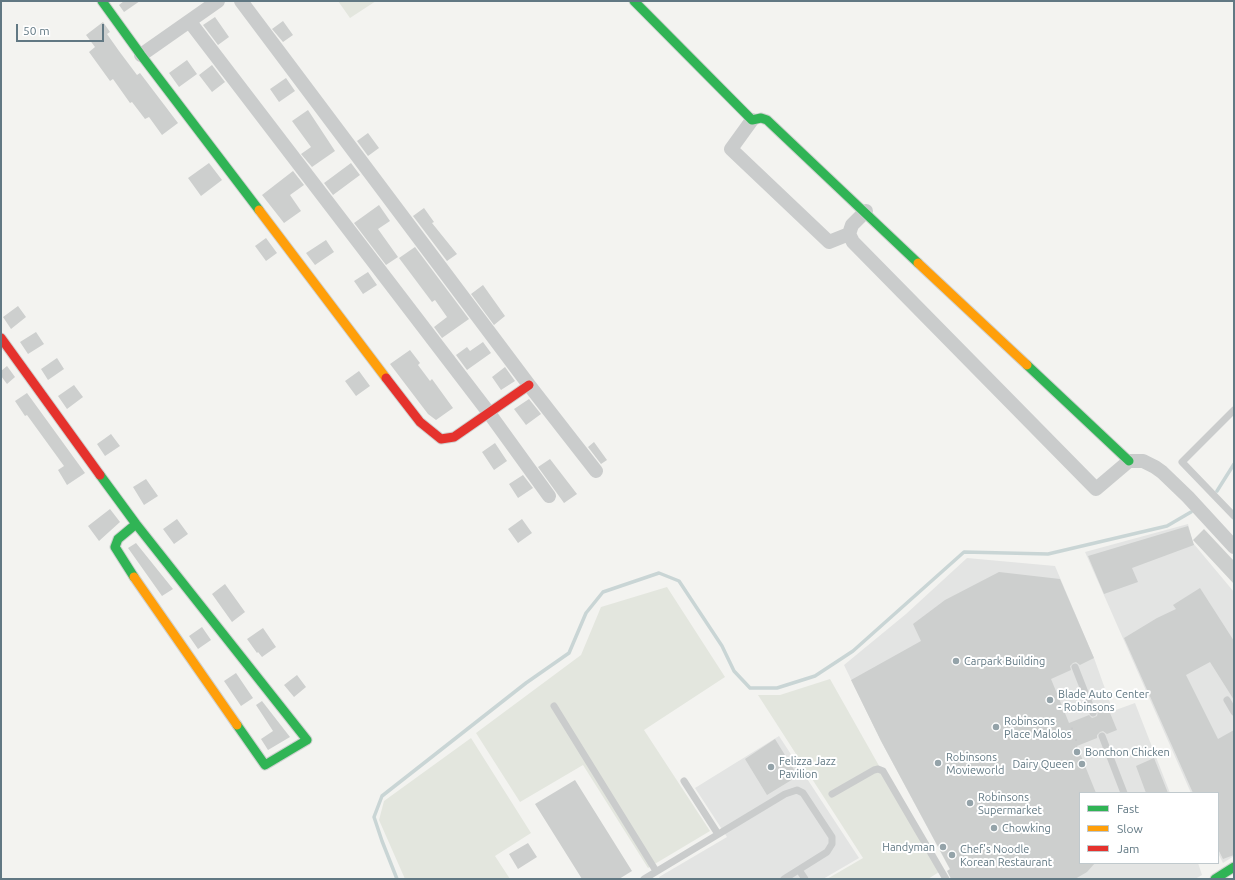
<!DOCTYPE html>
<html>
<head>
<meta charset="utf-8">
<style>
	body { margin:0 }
	#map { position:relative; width:1235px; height:880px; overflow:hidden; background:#f3f3f0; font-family:Ubuntu,sans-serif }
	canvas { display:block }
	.frame { position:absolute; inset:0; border:2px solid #617883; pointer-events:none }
	.legend { position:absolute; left:1079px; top:792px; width:140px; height:72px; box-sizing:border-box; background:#fff; border:1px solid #c0c9cd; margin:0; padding:5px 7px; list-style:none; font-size:12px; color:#617883 }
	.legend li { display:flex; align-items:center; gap:8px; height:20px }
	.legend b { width:20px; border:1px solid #c0c9cd }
	.scale { position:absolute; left:16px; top:24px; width:88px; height:18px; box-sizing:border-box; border:2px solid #617883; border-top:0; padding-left:5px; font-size:12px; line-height:14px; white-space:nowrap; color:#617883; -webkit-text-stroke:3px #fff; paint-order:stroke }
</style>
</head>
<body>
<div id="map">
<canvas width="1235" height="880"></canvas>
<div class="frame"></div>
<ul class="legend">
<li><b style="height:5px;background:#30b455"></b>Fast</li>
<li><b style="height:5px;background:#ff9f0a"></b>Slow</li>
<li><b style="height:5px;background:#e5322d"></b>Jam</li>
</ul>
<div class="scale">50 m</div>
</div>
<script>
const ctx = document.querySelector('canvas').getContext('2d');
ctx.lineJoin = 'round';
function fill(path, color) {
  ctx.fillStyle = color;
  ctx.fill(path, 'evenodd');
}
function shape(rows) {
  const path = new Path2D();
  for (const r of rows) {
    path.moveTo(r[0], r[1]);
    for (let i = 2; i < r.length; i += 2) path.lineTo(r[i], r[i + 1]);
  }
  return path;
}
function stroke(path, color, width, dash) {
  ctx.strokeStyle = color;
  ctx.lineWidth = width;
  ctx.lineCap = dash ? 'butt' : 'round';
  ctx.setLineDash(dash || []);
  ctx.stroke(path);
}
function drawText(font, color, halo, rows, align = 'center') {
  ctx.font = font + ' Ubuntu,sans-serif';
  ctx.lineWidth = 4;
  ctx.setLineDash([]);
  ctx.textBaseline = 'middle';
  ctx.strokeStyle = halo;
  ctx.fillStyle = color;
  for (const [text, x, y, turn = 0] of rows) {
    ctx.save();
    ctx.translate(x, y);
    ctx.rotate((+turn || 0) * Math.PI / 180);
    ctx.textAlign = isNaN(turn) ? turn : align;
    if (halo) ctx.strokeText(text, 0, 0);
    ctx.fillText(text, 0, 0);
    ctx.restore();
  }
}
fill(shape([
	[1188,524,1193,543,1234,592,1234,856,1223,863,1218,853,1218,793,1191,793,1085,552],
	[967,558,1055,566,1094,658,1113,711,1135,703,1170,793,1080,793,1080,863,1198,863,1202,875,1195,879,955,879,881,741,844,665,906,614],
	[779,736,859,858,823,879,660,879,659,877,727,837,695,788]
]), '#e3e4e3');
fill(shape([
	[338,1,376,1,350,18],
	[667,587,725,677,644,730,710,831,648,868,583,765,520,802,476,733,581,655,601,607],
	[830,679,939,872,928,879,827,879,863,858,758,695,780,695],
	[471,738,531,833,495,856,510,879,405,879,379,820,384,801]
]), '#e3e6de');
stroke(shape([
	[1217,491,1234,464],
	[397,879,382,841,374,817,382,796,526,683,569,653,586,613,603,592,659,573,679,581,722,646,734,671,750,688,777,688,815,676,853,651,964,552,1048,554,1167,526,1191,512]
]), '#c9d5d5', 3.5);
fill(shape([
	[124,1,140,1,124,12,119,5],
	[215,17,229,37,218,45,203,25],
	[283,21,293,35,283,42,272,29],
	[103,22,110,32,107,34,119,51,137,75,140,73,178,123,162,135,149,117,145,119,132,102,130,103,113,79,110,81,89,52,95,47,86,35],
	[187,60,197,74,179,87,169,73],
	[212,65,225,82,212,92,199,75],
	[286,78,295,91,279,102,270,89],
	[308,110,335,151,312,167,301,154,311,147,292,121],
	[368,133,379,148,368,156,357,141],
	[209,163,222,180,201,196,188,178],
	[351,163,360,175,333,195,324,183],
	[293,171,304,185,290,195,301,211,284,223,262,195],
	[379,205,390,221,378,229,398,257,386,265,354,223],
	[424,208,434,222,432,223,457,254,447,261,413,216],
	[266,238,277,253,266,261,255,246],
	[326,240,334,252,315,265,306,253],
	[415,247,469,319,442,338,434,327,447,317,435,300,432,302,399,258],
	[368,272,377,285,363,294,354,281],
	[483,285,505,316,494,325,471,294],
	[18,306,26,317,11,329,3,317],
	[36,332,44,344,28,354,20,342],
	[483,342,491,353,467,370,456,355,467,347,470,351],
	[410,350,420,363,418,365,430,381,432,379,453,408,436,420,428,414,390,364],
	[57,358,64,369,48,380,41,369],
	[7,366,15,377,7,384,1,376,1,371],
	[505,367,515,381,501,390,492,377],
	[359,371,370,386,356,396,345,381],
	[74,385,83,397,67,409,58,396],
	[27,393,85,473,67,485,58,470,64,466,27,415,25,416,15,401],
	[529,399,541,414,526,425,514,409],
	[111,434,120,446,105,456,97,444],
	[594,442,607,460,601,464,588,447],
	[495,443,507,461,494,470,482,452],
	[550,459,577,494,564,503,538,467],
	[523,475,533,488,518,498,509,484],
	[146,479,158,496,144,505,133,487],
	[110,509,120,522,99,541,88,526],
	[177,519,188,534,174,544,163,529],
	[522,519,532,533,518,543,508,529],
	[1188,526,1194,545,1132,568,1138,582,1104,594,1088,556],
	[1204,529,1234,561,1234,584,1193,540],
	[136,543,173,589,162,596,128,548],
	[999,572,1060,579,1094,658,1080,665,1076,662,1073,663,1070,666,1071,670,1051,679,1069,723,1089,715,1092,718,1095,717,1097,716,1098,712,1108,708,1117,730,1107,734,1103,731,1100,732,1097,735,1097,738,1077,746,1096,793,1080,793,1080,863,1095,863,1087,872,1075,879,951,879,947,871,950,869,881,741,851,680,921,641,913,624,945,600],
	[225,584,245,612,232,622,212,594],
	[1200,588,1234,641,1234,700,1210,662,1186,675,1218,739,1234,730,1234,855,1223,859,1218,849,1218,793,1193,793,1124,638,1157,618,1176,609,1173,605],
	[202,627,211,640,198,649,189,636],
	[263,628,276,647,262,657,258,652,257,653,247,639],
	[236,673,253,698,241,706,224,681],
	[297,675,306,687,294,697,284,685],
	[262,701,290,737,268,750,261,739,273,731,256,705],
	[775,739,798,776,767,795,745,759],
	[1154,758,1168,793,1146,793,1136,766],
	[575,780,632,871,619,879,582,879,535,804],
	[528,843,537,857,518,869,509,854]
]), '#cdcfce');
const fast = shape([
	[102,1,141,55,259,210],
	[634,1,752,120,761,118,767,120,918,263],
	[1027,365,1129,461],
	[100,475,136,524,307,740,265,765,237,725],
	[134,577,115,547,118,539,136,524],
	[1215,879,1234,867]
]);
const slow = shape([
	[259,210,386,378],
	[918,263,1027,365],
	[134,577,237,725]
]);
const jam = shape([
	[1,338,100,475],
	[386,378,420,422,441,439,454,437,529,385]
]);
stroke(fast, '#cfd1d0', 11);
stroke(slow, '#cfd1d0', 11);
stroke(jam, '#cfd1d0', 11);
stroke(shape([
	[1071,729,1073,728],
	[1075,740,1077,740]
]), '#c8c9ca', 2, [2, 2]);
stroke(shape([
	[1234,410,1182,462,1234,516],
	[1075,667,1093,713],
	[1227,700,1234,712],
	[554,706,656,871],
	[1102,736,1124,793],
	[684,781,718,834],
	[832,794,874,770,878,769,883,771,946,879],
	[799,870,805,879],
	[644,879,785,794,797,790,803,793,832,837,832,844,827,852,784,879]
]), '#cacccc', 7);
stroke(shape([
	[241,1,529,385,596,471],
	[190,22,489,413,549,496],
	[141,55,218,1],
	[752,120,731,149,829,242,849,234],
	[866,211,852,225,849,234,853,242,1096,489,1129,461,1143,461,1155,467,1162,472,1188,497,1234,547]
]), '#cacccc', 14);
stroke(fast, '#30b455', 9);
stroke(slow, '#ff9f0a', 9);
stroke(jam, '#e5322d', 9);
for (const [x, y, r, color] of [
	[956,661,4,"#94a3a9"],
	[1050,700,4,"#94a3a9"],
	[996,727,4,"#94a3a9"],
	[1077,752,4,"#94a3a9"],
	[938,763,4,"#94a3a9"],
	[1082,764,4,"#94a3a9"],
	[771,767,4,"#94a3a9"],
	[970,803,4,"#94a3a9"],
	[994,828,4,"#94a3a9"],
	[943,847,4,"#94a3a9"],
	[952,855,4,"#94a3a9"]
]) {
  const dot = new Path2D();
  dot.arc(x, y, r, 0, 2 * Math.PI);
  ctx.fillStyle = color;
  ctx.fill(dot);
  stroke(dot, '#fff', 1.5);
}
drawText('11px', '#617883', '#fff', [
	["Carpark Building",964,661],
	["Blade Auto Center",1058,694],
	["- Robinsons",1058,707],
	["Robinsons",1004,721],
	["Place Malolos",1004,734],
	["Bonchon Chicken",1085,752],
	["Robinsons",946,757],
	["Movieworld",946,770],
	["Felizza Jazz",779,761],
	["Pavilion",779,774],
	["Dairy Queen",1074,764,"right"],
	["Robinsons",978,797],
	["Supermarket",978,810],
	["Chowking",1002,828],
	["Handyman",935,847,"right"],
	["Chef's Noodle",960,849],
	["Korean Restaurant",960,862]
], 'left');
</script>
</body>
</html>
